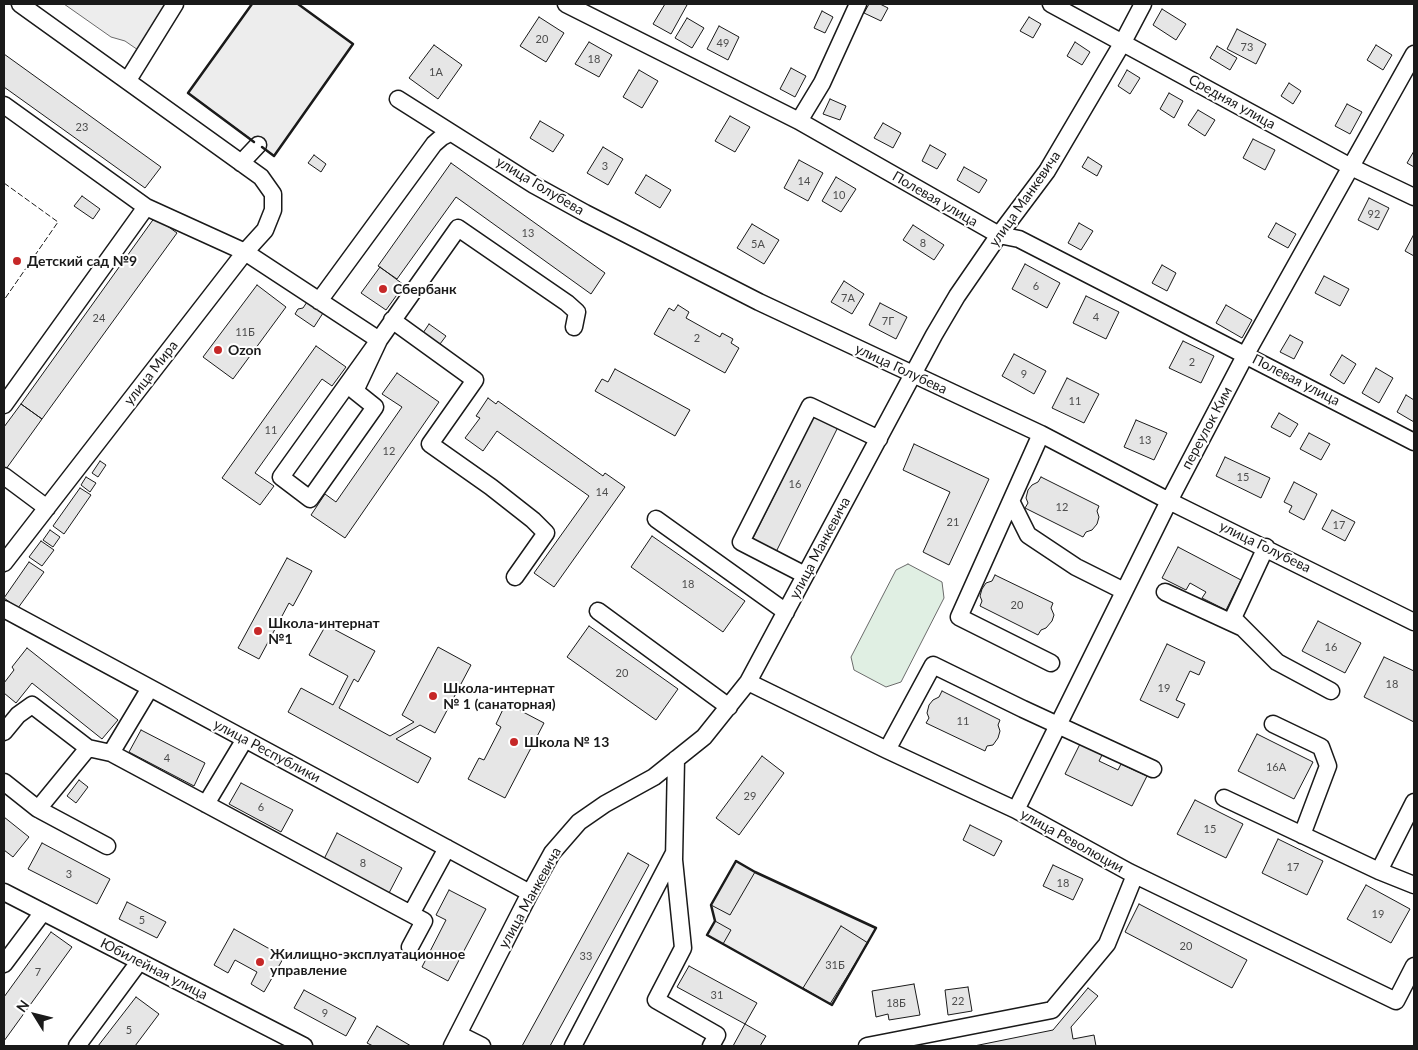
<!DOCTYPE html>
<html>
<head>
<meta charset="utf-8">
<style>
	body { margin:0 }
	#map { position:relative; width:1418px; height:1050px; overflow:hidden; background:#fff; font-family:Lato,sans-serif }
	canvas { display:block }
	.frame { position:absolute; inset:0; border:5px solid #1a1a1a; pointer-events:none }
	.north { position:absolute; left:10px; top:990px; width:50px; height:50px; -webkit-text-stroke:4px #fff; paint-order:stroke; rotate:306deg; font-size:14px; font-weight:700; line-height:20px; text-align:center; color:#1a1a1a }
	.north::after { content:''; display:block; margin:auto; width:18px; height:22px; background:#1a1a1a; clip-path:polygon(50% 0,100% 100%,50% 72%,0 100%) }
</style>
</head>
<body>
<div id="map">
<canvas width="1418" height="1050"></canvas>
<div class="frame"></div>
<div class="north">N</div>
</div>
<script>
const ctx = document.querySelector('canvas').getContext('2d');
ctx.lineJoin = 'round';
function fill(path, color) {
  ctx.fillStyle = color;
  ctx.fill(path, 'evenodd');
}
function shape(rows) {
  const path = new Path2D();
  for (const r of rows) {
    path.moveTo(r[0], r[1]);
    for (let i = 2; i < r.length; i += 2) path.lineTo(r[i], r[i + 1]);
  }
  return path;
}
function stroke(path, color, width, dash) {
  ctx.strokeStyle = color;
  ctx.lineWidth = width;
  ctx.lineCap = dash ? 'butt' : 'round';
  ctx.setLineDash(dash || []);
  ctx.stroke(path);
}
function drawText(font, color, halo, rows, align = 'center') {
  ctx.font = font + ' Lato,sans-serif';
  ctx.lineWidth = 4;
  ctx.setLineDash([]);
  ctx.textBaseline = 'middle';
  ctx.strokeStyle = halo;
  ctx.fillStyle = color;
  for (const [text, x, y, turn = 0] of rows) {
    ctx.save();
    ctx.translate(x, y);
    ctx.rotate((+turn || 0) * Math.PI / 180);
    ctx.textAlign = isNaN(turn) ? turn : align;
    if (halo) ctx.strokeText(text, 0, 0);
    ctx.fillText(text, 0, 0);
    ctx.restore();
  }
}
const green = shape([
	[908,564,942,582,944,598,901,682,886,687,854,670,851,657,896,570,908,564]
]);
fill(green, '#e0efe3');
stroke(green, '#6a6a6a', 1);
const parking = shape([
	[64,4,178,4,141,52,125,41,111,37,64,4],
	[252,4,298,4,353,44,274,156,188,93,252,4],
	[736,861,755,872,876,928,832,1005,707,935,715,921,711,905,736,861]
]);
fill(parking, '#ededed');
stroke(parking, '#6a6a6a', 1);
const building = shape([
	[665,4,684,4,687,5,671,34,653,24,665,4],
	[869,4,880,4,888,8,881,21,864,13,869,4],
	[1162,9,1186,24,1176,40,1153,25,1162,9],
	[822,11,833,17,825,33,814,28,822,11],
	[539,17,564,33,546,62,520,46,539,17],
	[1029,17,1041,24,1033,38,1020,31,1029,17],
	[687,18,704,28,692,48,675,38,687,18],
	[719,26,739,37,728,60,707,49,719,26],
	[1237,29,1266,44,1256,64,1227,49,1237,29],
	[589,42,612,55,599,77,575,64,589,42],
	[1075,42,1090,52,1082,65,1067,56,1075,42],
	[434,45,462,65,438,99,409,78,434,45],
	[1376,45,1392,55,1383,70,1367,60,1376,45],
	[1217,46,1237,58,1230,70,1210,58,1217,46],
	[4,54,161,167,145,188,4,87,4,54],
	[791,68,806,76,795,97,780,89,791,68],
	[639,70,658,81,642,108,623,97,639,70],
	[1127,70,1140,78,1130,94,1118,86,1127,70],
	[1289,83,1301,91,1293,104,1281,96,1289,83],
	[1169,93,1183,101,1174,118,1160,109,1169,93],
	[830,99,846,106,840,120,823,114,830,99],
	[1347,104,1362,112,1350,134,1335,126,1347,104],
	[1198,110,1215,120,1205,136,1188,125,1198,110],
	[730,116,750,127,735,152,715,141,730,116],
	[540,121,564,135,553,152,530,138,540,121],
	[883,123,901,133,893,148,874,138,883,123],
	[1253,139,1275,150,1265,170,1243,158,1253,139],
	[930,145,946,154,937,169,922,161,930,145],
	[603,147,623,159,608,185,587,173,603,147],
	[1414,151,1414,167,1407,163,1414,151],
	[314,155,326,164,321,172,308,163,314,155],
	[1088,157,1102,166,1097,176,1082,167,1088,157],
	[799,160,823,173,808,201,784,188,799,160],
	[451,163,605,273,591,294,456,197,397,279,378,266,451,163],
	[964,167,987,180,979,193,957,180,964,167],
	[646,175,671,190,660,208,635,193,646,175],
	[836,177,856,189,841,212,822,201,836,177],
	[82,196,100,209,93,219,74,206,82,196],
	[1369,198,1389,208,1378,230,1358,220,1369,198],
	[155,217,177,233,42,419,21,404,155,217],
	[1079,223,1093,231,1081,250,1068,243,1079,223],
	[1276,223,1296,234,1288,248,1268,237,1276,223],
	[752,224,779,240,764,264,737,248,752,224],
	[913,225,944,245,934,260,903,240,913,225],
	[1414,234,1414,256,1405,251,1414,234],
	[1025,264,1060,283,1047,308,1012,289,1025,264],
	[1162,265,1176,273,1167,291,1152,283,1162,265],
	[380,267,404,285,386,310,361,293,380,267],
	[1324,276,1349,289,1340,306,1315,293,1324,276],
	[844,281,864,294,852,314,831,302,844,281],
	[257,285,286,307,233,379,203,357,257,285],
	[1086,296,1119,312,1106,339,1073,323,1086,296],
	[307,302,323,313,314,327,295,314,298,309,303,308,307,302],
	[880,303,907,317,896,339,869,325,880,303],
	[678,305,689,312,686,318,720,337,722,333,733,339,731,343,739,348,725,373,654,334,669,308,674,311,678,305],
	[1226,305,1252,320,1242,338,1216,323,1226,305],
	[429,324,446,336,437,348,421,336,429,324],
	[1290,335,1303,342,1294,359,1280,352,1290,335],
	[1183,341,1214,356,1201,383,1169,368,1183,341],
	[316,346,346,367,332,386,322,379,255,473,274,486,260,505,222,478,316,346],
	[1014,354,1046,371,1034,394,1002,376,1014,354],
	[1342,355,1356,364,1344,384,1330,375,1342,355],
	[1376,368,1393,378,1379,403,1362,393,1376,368],
	[615,369,690,410,675,436,595,391,602,379,608,382,615,369],
	[397,373,439,402,345,538,311,515,325,494,336,502,402,407,382,394,397,373],
	[1067,378,1099,394,1084,423,1052,408,1067,378],
	[1406,395,1414,400,1414,422,1397,412,1406,395],
	[488,398,496,404,498,401,603,476,605,473,625,487,554,587,534,573,589,496,497,431,483,451,465,438,480,418,476,416,488,398],
	[21,404,42,419,6,469,4,467,4,427,21,404],
	[1279,413,1298,424,1290,437,1271,427,1279,413],
	[815,414,839,425,775,554,751,542,815,414],
	[1136,420,1167,433,1154,460,1124,447,1136,420],
	[1309,433,1330,444,1321,460,1300,449,1309,433],
	[914,444,989,479,949,565,923,552,950,492,903,470,914,444],
	[1225,457,1270,478,1261,498,1216,476,1225,457],
	[100,461,106,465,98,477,92,473,100,461],
	[86,477,96,483,90,492,81,485,86,477],
	[1041,477,1099,506,1097,511,1099,517,1097,524,1092,530,1086,532,1083,537,1025,508,1028,503,1026,498,1028,490,1032,485,1038,482,1041,477],
	[1294,482,1317,494,1304,520,1289,512,1292,506,1284,502,1294,482],
	[80,488,91,495,64,534,53,526,80,488],
	[1332,510,1355,522,1345,541,1322,529,1332,510],
	[50,530,60,537,53,547,43,540,50,530],
	[652,536,745,601,723,632,631,567,652,536],
	[41,541,54,550,42,566,29,557,41,541],
	[1178,547,1241,580,1226,610,1202,598,1206,592,1190,583,1186,590,1162,578,1178,547],
	[287,558,312,571,293,606,289,603,259,659,238,648,287,558],
	[29,562,44,572,18,608,4,598,29,562],
	[995,575,1053,603,1051,608,1054,615,1052,621,1046,628,1041,630,1038,635,980,606,982,601,980,596,982,589,986,583,992,581,995,575],
	[1318,621,1361,643,1345,673,1302,651,1318,621],
	[326,625,375,651,358,682,354,679,339,708,390,736,414,722,402,715,438,647,471,665,435,733,420,725,396,739,431,758,418,783,288,712,301,688,333,705,348,676,309,655,326,625],
	[589,626,678,689,656,720,567,657,589,626],
	[1167,644,1205,662,1199,675,1190,671,1176,700,1185,704,1178,718,1140,700,1167,644],
	[27,648,118,720,102,739,32,683,16,703,4,693,4,683,14,670,12,667,27,648],
	[1384,657,1414,671,1414,722,1364,697,1384,657],
	[942,691,1000,720,998,725,1000,731,998,738,993,745,987,746,985,751,926,723,929,718,927,713,929,705,933,700,939,697,942,691],
	[506,703,544,723,505,798,468,779,479,758,484,760,501,727,496,724,506,703],
	[141,730,205,763,194,786,129,752,141,730],
	[1257,734,1313,762,1294,799,1238,771,1257,734],
	[1080,744,1102,755,1099,761,1118,770,1121,764,1147,776,1132,806,1065,774,1080,744],
	[762,756,784,773,739,835,716,818,762,756],
	[79,780,88,787,76,803,67,796,79,780],
	[241,783,293,810,281,832,229,804,241,783],
	[1195,800,1243,824,1226,858,1177,834,1195,800],
	[4,817,29,837,13,857,4,850,4,817],
	[970,825,1002,841,994,856,963,840,970,825],
	[337,833,402,868,389,893,324,859,337,833],
	[1278,839,1323,861,1307,895,1262,873,1278,839],
	[42,843,110,879,97,904,28,869,42,843],
	[628,853,649,865,550,1046,522,1046,628,853],
	[736,861,755,872,730,915,711,905,736,861],
	[1053,865,1083,879,1073,900,1043,886,1053,865],
	[1366,885,1410,909,1391,943,1347,919,1366,885],
	[449,890,486,909,448,981,422,967,446,920,436,915,449,890],
	[127,902,166,922,157,938,119,919,127,902],
	[1139,904,1247,960,1232,988,1125,932,1139,904],
	[715,921,731,930,723,944,707,935,715,921],
	[841,926,868,943,830,1004,803,988,841,926],
	[234,929,284,957,264,992,251,984,257,972,235,960,228,973,214,965,234,929],
	[51,932,72,947,4,1041,4,997,51,932],
	[689,966,757,1003,745,1024,677,987,689,966],
	[914,984,920,1015,889,1020,888,1014,876,1017,872,991,914,984],
	[968,987,972,1011,948,1015,945,990,968,987],
	[1088,988,1098,996,1071,1027,1073,1039,1094,1035,1096,1046,974,1046,1053,1030,1088,988],
	[304,990,356,1018,346,1036,294,1008,304,990],
	[136,997,159,1014,135,1046,98,1046,136,997],
	[745,1024,766,1036,760,1046,733,1046,745,1024],
	[377,1026,411,1046,373,1046,367,1043,377,1026]
]);
fill(building, '#e6e6e6');
stroke(building, '#1a1a1a', 1);
const minor = shape([
	[566,4,799,121,999,235,1019,239,1414,442],
	[1051,4,1351,167,1414,197],
	[128,80,175,4],
	[398,99,534,185,585,213,759,302,1041,434,1169,501,1414,622],
	[4,105,146,207,245,252,379,340,281,477,310,499,375,407,355,391,379,340,458,228,567,303,577,312,574,327],
	[799,121,822,83,858,4],
	[241,163,258,145],
	[319,301,434,144,442,137,450,133],
	[392,320,475,380,430,444,491,487,533,520,546,533,515,577],
	[4,405,146,207],
	[1041,434,959,617,1051,663],
	[4,476,47,508],
	[1011,501,1028,535,1076,567,1124,591],
	[656,519,786,612],
	[1266,547,1233,618,1277,662,1331,691],
	[4,563,245,252,265,230,273,210,273,194,261,177,20,4],
	[805,575,741,542,810,406,879,439],
	[1165,592,1241,627],
	[4,609,530,893],
	[598,611,729,707],
	[748,682,887,750,1016,810,1129,872,1396,1001,1414,966],
	[1273,724,1321,747,1328,766,1302,835],
	[4,732,18,715,32,705,88,748,111,753,411,914],
	[887,750,933,665,1023,709,1153,769],
	[111,753,150,688],
	[676,759,674,860,683,948,656,1000,717,1035,711,1046],
	[4,782,38,809,88,748],
	[1224,798,1379,871,1414,885],
	[206,804,245,739],
	[38,809,107,846],
	[1016,810,1169,501,1246,354,1414,54],
	[1379,871,1414,802],
	[4,892,304,1046],
	[410,947,424,921,411,914,447,848],
	[4,964,43,912],
	[458,1034,482,1046],
	[77,1046,139,962],
	[452,1046,530,893,552,853,579,822,605,804,654,777,704,737,748,682,934,335,957,296,999,235,1047,171,1123,42,1143,4],
	[573,1046,674,853],
	[867,1046,1052,1010,1107,944,1135,875]
]);
stroke(minor, '#1a1a1a', 19);
stroke(minor, '#fff', 16);
stroke(shape([
	[4,183,58,222,4,300]
]), '#1a1a1a', 1, [6, 2.5]);
stroke(shape([
	[252,4,188,93,254,142],
	[262,147,274,156,353,44,298,4],
	[736,861,755,872,876,928,832,1005,707,935,715,921,711,905,736,861]
]), '#1a1a1a', 2.5);
for (const [x, y, r, color] of [
	[17,261,5,"#c62828"],
	[383,289,5,"#c62828"],
	[218,350,5,"#c62828"],
	[258,631,5,"#c62828"],
	[433,696,5,"#c62828"],
	[514,742,5,"#c62828"],
	[260,962,5,"#c62828"]
]) {
  const dot = new Path2D();
  dot.arc(x, y, r, 0, 2 * Math.PI);
  ctx.fillStyle = color;
  ctx.fill(dot);
  stroke(dot, '#fff', 2);
}
drawText('11px', '#4d4d4d', null, [
	["20",542,39],
	["49",723,43],
	["73",1247,47],
	["18",594,59],
	["1А",436,72],
	["23",82,127],
	["3",605,166],
	["14",804,181],
	["10",839,195],
	["92",1374,214],
	["13",528,233],
	["8",923,243],
	["5А",758,244],
	["6",1036,286],
	["7А",848,298],
	["4",1096,317],
	["24",99,318],
	["7Г",888,321],
	["11Б",245,332],
	["2",697,338],
	["2",1192,362],
	["9",1024,374],
	["11",1075,401],
	["11",271,430],
	["13",1145,440],
	["12",389,451],
	["15",1243,477],
	["16",795,484],
	["14",602,492],
	["12",1062,507],
	["21",953,522],
	["17",1339,525],
	["18",688,584],
	["20",1017,605],
	["16",1331,647],
	["20",622,673],
	["18",1392,684],
	["19",1164,688],
	["11",963,721],
	["4",167,758],
	["16А",1276,767],
	["29",750,796],
	["6",261,807],
	["15",1210,829],
	["8",363,863],
	["17",1293,867],
	["3",69,874],
	["18",1063,883],
	["19",1378,914],
	["5",142,920],
	["20",1186,946],
	["33",586,956],
	["31Б",835,965],
	["7",38,972],
	["31",717,995],
	["22",958,1001],
	["18Б",896,1003],
	["9",325,1013],
	["5",129,1030]
]);
drawText('14px', '#1a1a1a', '#fff', [
	["Средняя улица",1232,102,29],
	["улица Голубева",540,186,31],
	["Полевая улица",935,199,30],
	["улица Манкевича",1025,199,-55],
	["улица Голубева",901,369,25],
	["улица Мира",151,373,-52],
	["Полевая улица",1296,380,27],
	["переулок Ким",1207,428,-62],
	["улица Голубева",1265,547,26],
	["улица Манкевича",820,548,-62],
	["улица Республики",267,751,28],
	["улица Революции",1072,841,29],
	["улица Манкевича",530,898,-61],
	["Юбилейная улица",154,969,27]
]);
drawText('bold 14px', '#1a1a1a', '#fff', [
	["Детский сад №9",27,261],
	["Сбербанк",393,289],
	["Ozon",228,350],
	["Школа-интернат",268,623],
	["№1",268,639],
	["Школа-интернат",443,688],
	["№ 1 (санаторная)",443,704],
	["Школа № 13",524,742],
	["Жилищно-эксплуатационное",270,954],
	["управление",270,970]
], 'left');
</script>
</body>
</html>
